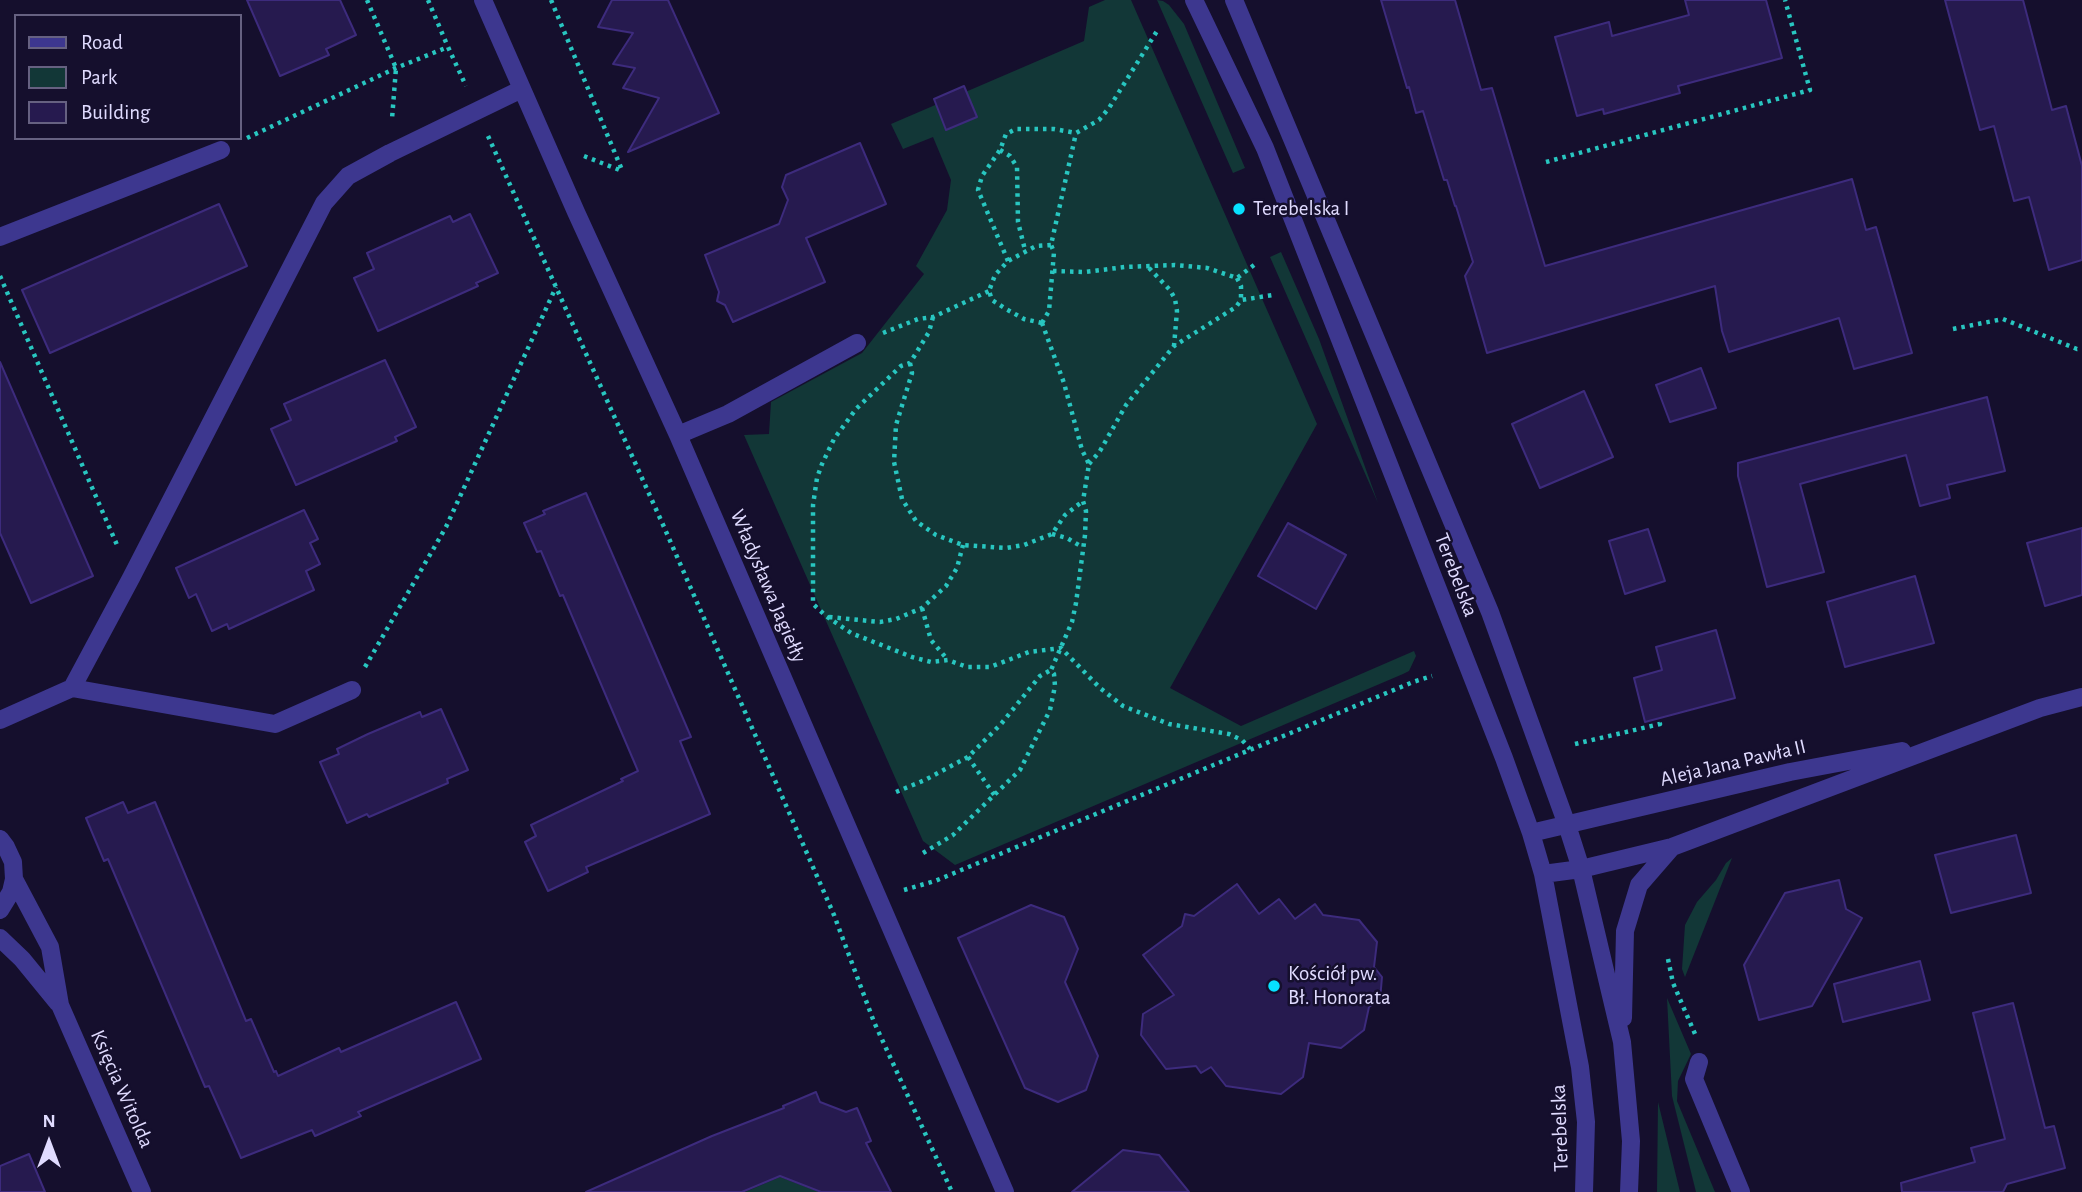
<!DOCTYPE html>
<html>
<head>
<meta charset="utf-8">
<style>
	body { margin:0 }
	#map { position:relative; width:2082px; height:1192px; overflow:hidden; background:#150f2d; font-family:"Alegreya Sans",sans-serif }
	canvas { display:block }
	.legend { position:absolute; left:14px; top:14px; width:228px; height:126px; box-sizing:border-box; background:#150f2d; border:2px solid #666181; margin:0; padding:9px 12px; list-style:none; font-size:21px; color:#e0dbff }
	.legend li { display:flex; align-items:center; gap:14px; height:35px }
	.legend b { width:35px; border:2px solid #666181 }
	.north { position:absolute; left:14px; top:1108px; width:70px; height:70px; -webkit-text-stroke:5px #150f2d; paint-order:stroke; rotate:0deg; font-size:19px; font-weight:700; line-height:28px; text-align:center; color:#e0dbff }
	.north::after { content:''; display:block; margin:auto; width:24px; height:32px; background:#e0dbff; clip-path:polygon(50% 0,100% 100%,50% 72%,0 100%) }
</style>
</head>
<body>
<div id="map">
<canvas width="2082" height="1192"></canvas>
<ul class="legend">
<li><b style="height:9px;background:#3d378f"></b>Road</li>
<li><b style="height:19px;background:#123737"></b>Park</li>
<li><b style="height:19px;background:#261a4f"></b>Building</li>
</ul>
<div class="north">N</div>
</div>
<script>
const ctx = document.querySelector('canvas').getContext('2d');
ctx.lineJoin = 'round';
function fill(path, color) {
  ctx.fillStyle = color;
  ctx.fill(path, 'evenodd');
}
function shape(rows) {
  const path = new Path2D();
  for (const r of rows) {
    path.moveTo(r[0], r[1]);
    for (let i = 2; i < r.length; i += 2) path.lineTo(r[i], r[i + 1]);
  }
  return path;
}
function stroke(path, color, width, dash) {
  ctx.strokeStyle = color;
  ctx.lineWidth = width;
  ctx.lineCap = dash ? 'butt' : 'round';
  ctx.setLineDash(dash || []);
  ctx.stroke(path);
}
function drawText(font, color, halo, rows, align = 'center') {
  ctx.font = font + ' "Alegreya Sans",sans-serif';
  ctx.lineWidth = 5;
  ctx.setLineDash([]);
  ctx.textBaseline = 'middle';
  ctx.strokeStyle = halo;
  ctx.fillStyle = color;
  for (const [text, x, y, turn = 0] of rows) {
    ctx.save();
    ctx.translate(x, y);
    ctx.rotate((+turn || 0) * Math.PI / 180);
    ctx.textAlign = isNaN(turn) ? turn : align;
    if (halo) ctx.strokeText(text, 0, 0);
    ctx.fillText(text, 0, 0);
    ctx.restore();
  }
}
fill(shape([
	[1105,0,1131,0,1317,424,1170,688,1241,726,1414,651,1416,656,1409,671,1403,674,955,865,923,841,744,435,769,434,771,402,862,353,924,274,916,266,947,210,951,180,933,137,903,149,891,124,1084,41,1089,7],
	[1157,0,1163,1,1169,5,1184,24,1245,168,1233,173],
	[1281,252,1319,339,1378,503,1270,257],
	[1732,858,1685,977,1682,969,1685,925,1697,902,1716,880,1726,863],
	[1667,998,1691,1054,1678,1081,1677,1101,1715,1192,1696,1192,1672,1096],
	[1658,1102,1680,1192,1657,1192],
	[780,1177,819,1192,745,1192]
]), '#123737');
const building = shape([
	[247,0,340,0,356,35,326,49,329,55,280,76,247,0],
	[612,0,668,0,719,113,628,152,659,98,623,88,635,68,613,64,633,33,598,27,612,0],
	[1381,0,1455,0,1481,90,1492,88,1545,266,1852,179,1866,230,1876,227,1912,353,1854,369,1839,318,1729,352,1722,331,1715,286,1487,353,1465,276,1473,262,1456,206,1455,206,1447,180,1444,180,1423,111,1416,113,1409,87,1407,88,1381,0],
	[1685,0,1766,0,1782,58,1678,86,1680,93,1604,114,1603,109,1577,116,1555,37,1609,22,1612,36,1689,15,1685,0],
	[1945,0,2023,0,2052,110,2066,106,2082,166,2082,260,2049,270,2029,197,2014,201,1994,126,1980,130,1945,0],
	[964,86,977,117,946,130,934,99,964,86],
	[860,143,886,204,806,238,825,282,733,322,725,305,717,301,719,292,705,255,779,224,788,200,782,187,786,175,860,143],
	[219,204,247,266,50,353,22,290,219,204],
	[470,214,498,273,476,283,478,286,378,331,354,278,374,269,367,253,450,216,453,222,470,214],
	[385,360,416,427,395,437,397,441,296,485,271,429,291,420,284,404,385,360],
	[0,362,93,576,31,603,0,533,0,362],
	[1701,368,1716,408,1670,422,1656,385,1701,368],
	[1584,391,1613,457,1540,488,1512,424,1584,391],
	[1987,397,2005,471,1947,485,1950,498,1920,506,1906,455,1800,484,1824,572,1767,587,1738,476,1738,463,1987,397],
	[586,493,691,737,680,741,710,814,586,867,588,872,548,891,525,842,536,836,531,825,623,781,621,779,638,771,563,595,560,596,541,551,537,552,524,523,545,514,543,511,586,493],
	[304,510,318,539,310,543,320,564,306,571,314,590,229,629,227,624,212,631,196,594,189,598,176,568,304,510],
	[1288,523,1346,555,1316,609,1258,576,1288,523],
	[2082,528,2082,595,2045,606,2027,543,2082,528],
	[1648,529,1665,581,1625,594,1609,541,1648,529],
	[1915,576,1934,643,1845,667,1827,602,1915,576],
	[1716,630,1735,698,1645,722,1634,678,1662,670,1656,647,1716,630],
	[441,709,468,770,447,779,448,783,369,817,367,814,347,823,320,762,339,754,337,749,368,734,420,712,422,717,441,709],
	[123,802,128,813,155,802,246,1021,251,1019,274,1072,276,1071,278,1076,339,1048,341,1052,456,1002,481,1059,358,1112,361,1116,315,1136,312,1130,241,1158,209,1086,205,1087,108,859,104,861,86,818,123,802],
	[2016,835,2031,893,1951,913,1935,855,2016,835],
	[1839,880,1846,909,1862,918,1812,1006,1759,1020,1744,965,1785,893,1839,880],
	[1237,884,1259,914,1279,899,1295,919,1315,904,1323,915,1359,920,1377,942,1374,967,1382,977,1380,1000,1369,1007,1364,1030,1341,1048,1309,1043,1303,1077,1281,1094,1226,1086,1211,1067,1201,1073,1196,1066,1166,1069,1141,1035,1143,1014,1174,995,1143,955,1182,926,1185,914,1194,916,1237,884],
	[1031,905,1064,917,1078,949,1065,982,1098,1056,1086,1090,1058,1102,1025,1088,958,938,1031,905],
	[1920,961,1930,1000,1843,1022,1834,984,1920,961],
	[2013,1003,2045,1128,2054,1126,2065,1168,2007,1184,2003,1192,1902,1192,1901,1183,1975,1162,1971,1148,2005,1139,1973,1013,2013,1003],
	[816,1092,820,1102,846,1112,857,1108,871,1141,866,1143,891,1192,821,1192,780,1176,742,1192,586,1192,712,1136,784,1108,783,1106,816,1092],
	[1123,1150,1159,1155,1189,1192,1072,1192,1123,1150],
	[29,1154,45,1192,0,1192,0,1166,29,1154]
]);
fill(building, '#261a4f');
stroke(building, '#3d2b7d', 2);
stroke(shape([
	[367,0,396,68,392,119],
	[428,0,448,47],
	[551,0,622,170],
	[488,136,664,527,834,915,874,1022,952,1192],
	[247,138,396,68,448,47,466,86],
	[1000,150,1010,156,1017,167,1018,222,1025,250],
	[584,156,622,171],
	[1546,162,1810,90,1785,0],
	[1008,261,978,190,982,176,1000,150,1006,134,1016,129,1054,129,1076,133,1099,120,1109,108,1157,31],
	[1149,268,1170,290,1175,299,1177,311,1174,346],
	[1053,271,1085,272,1125,267,1175,265,1207,268,1237,278,1258,262],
	[0,276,117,545],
	[1237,278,1241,286,1241,300],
	[933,317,929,332,910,363,901,366,856,409,834,439,822,464,817,478,813,505,813,604,826,616,851,633,912,657,931,662,948,660,967,667,990,667,1029,652,1061,648,1100,688,1123,706,1169,724,1229,734,1242,740,1250,749],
	[1042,323,1049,311,1054,252,1051,245,1076,133],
	[1042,323,1024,319,1006,309,992,300,989,291,995,275,1008,261,1036,246,1051,245],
	[1953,329,2003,319,2077,349,2082,348],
	[883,333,918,319,933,317,989,291],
	[910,363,912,373,896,425,894,462,902,499,916,521,936,535,963,545,1006,548,1024,545,1052,534,1065,515,1083,501],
	[1089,464,1100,451,1126,405,1174,346,1236,307,1241,300,1273,295],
	[1052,534,1067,538,1082,547],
	[922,608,931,640,947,659],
	[829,617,880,622,896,619,922,608,946,586,957,568,963,545],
	[365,667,446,527,556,287],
	[1575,744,1660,724,1658,719],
	[968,757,995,796],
	[896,792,925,780,968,757,1001,724,1040,676,1051,670],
	[923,853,953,835,1020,770,1050,710,1055,686,1054,674,1051,670,1072,622,1076,603,1085,535,1086,511,1083,501,1089,464,1082,450,1064,383,1042,323],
	[904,890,935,881,1413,682,1432,676],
	[1668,959,1673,983,1695,1034]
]), '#28c6c0', 4.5, [3.5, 5]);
stroke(shape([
	[483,0,576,212,678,435,1005,1192],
	[1194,0,1265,148,1504,758,1531,833,1543,874,1580,1067,1586,1122,1584,1192],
	[1234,0,1490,612,1567,825,1581,869,1622,1042,1631,1141,1629,1192],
	[0,237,221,150],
	[678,435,728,414,857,343],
	[72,688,131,578,324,203,348,176,390,153,522,89],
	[0,720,72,688,275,724,352,690],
	[1531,833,1790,772,1902,751],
	[0,839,6,847,13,862,14,879,11,892,0,910],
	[1543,874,1581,869,1672,847,2040,708,2082,697],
	[14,879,50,947,60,1005,142,1192],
	[0,938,22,959,58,1003],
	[1623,1018,1625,931,1639,885,1672,847],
	[1699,1062,1694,1079,1741,1192]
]), '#3d378f', 18);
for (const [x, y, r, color] of [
	[1239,209,7,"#07e1ff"],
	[1274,986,7,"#07e1ff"]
]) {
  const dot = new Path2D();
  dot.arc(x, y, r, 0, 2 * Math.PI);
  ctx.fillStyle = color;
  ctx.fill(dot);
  stroke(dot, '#150f2d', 2.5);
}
drawText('21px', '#e0dbff', '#150f2d', [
	["Terebelska I",1253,209],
	["Kościół pw.",1288,974],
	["Bł. Honorata",1288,998]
], 'left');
drawText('21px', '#e0dbff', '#150f2d', [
	["Terebelska",1456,575,69],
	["Władysława Jagiełły",768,586,67],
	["Aleja Jana Pawła II",1733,763,-13],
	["Księcia Witolda",122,1089,66],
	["Terebelska",1560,1128,-92]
]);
</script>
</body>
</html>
